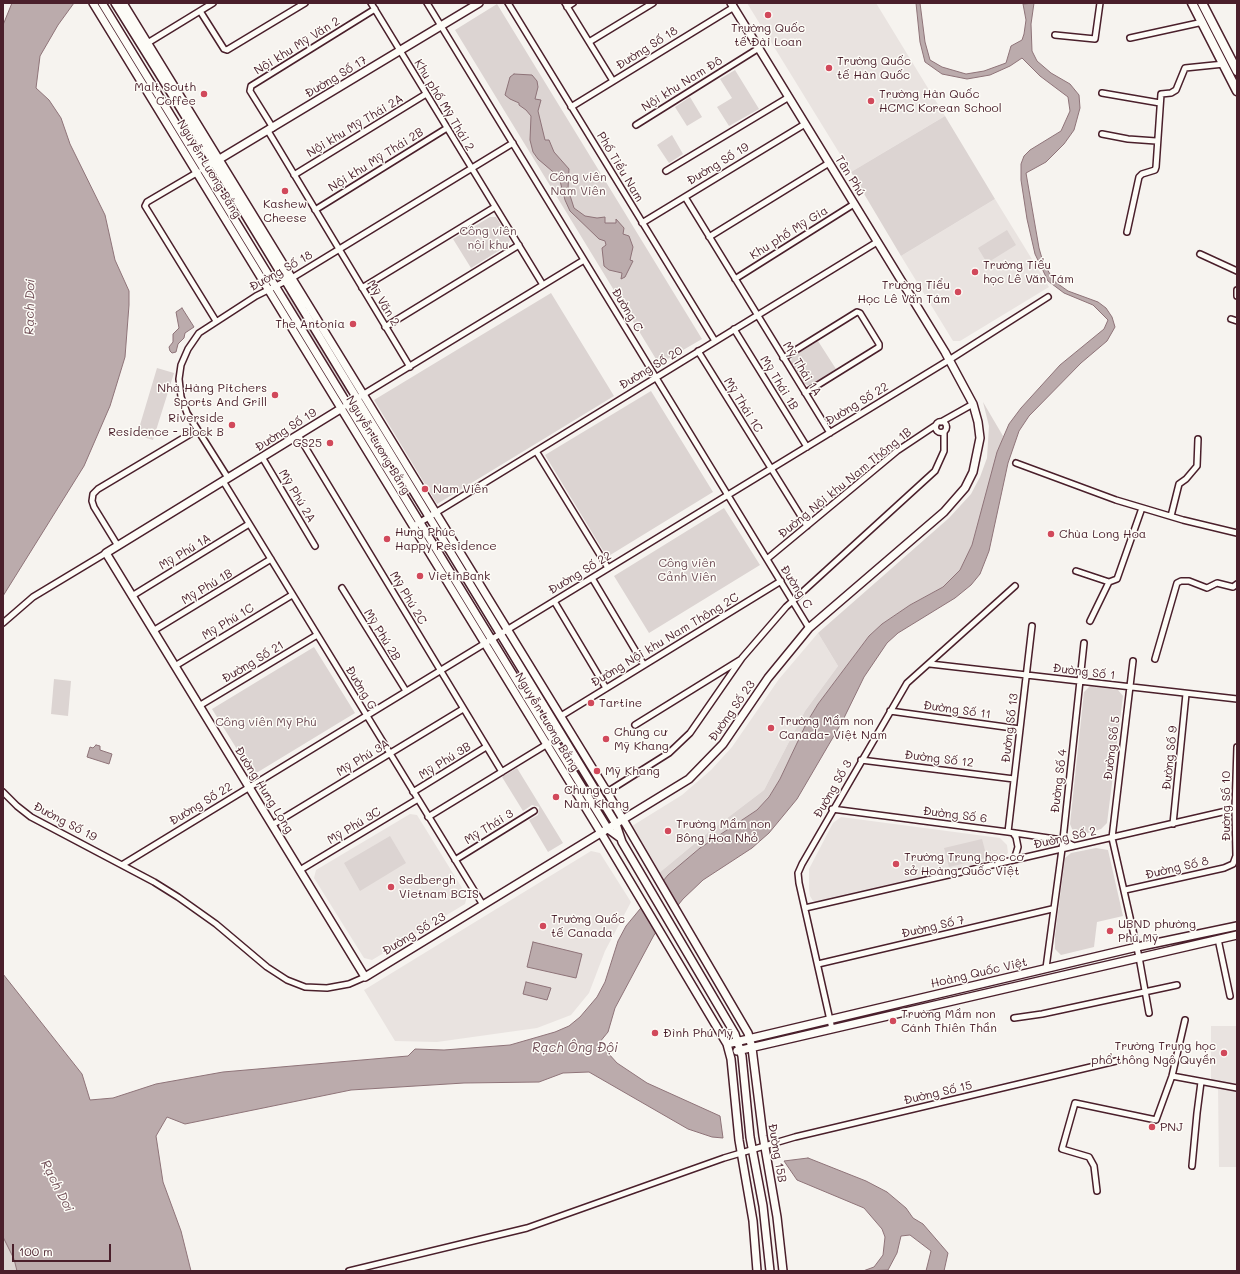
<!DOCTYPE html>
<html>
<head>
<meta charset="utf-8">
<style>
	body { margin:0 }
	#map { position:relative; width:1240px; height:1274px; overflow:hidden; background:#f6f3ef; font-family:Mali,sans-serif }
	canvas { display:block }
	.frame { position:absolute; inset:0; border:4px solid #4a1f2b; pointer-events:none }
	.scale { position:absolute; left:12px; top:1244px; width:99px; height:18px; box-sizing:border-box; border:2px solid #4a1f2b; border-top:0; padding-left:5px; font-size:12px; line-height:14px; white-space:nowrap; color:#4a1f2b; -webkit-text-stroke:3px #fdfcf7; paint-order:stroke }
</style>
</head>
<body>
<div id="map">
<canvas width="1240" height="1274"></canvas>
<div class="frame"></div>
<div class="scale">100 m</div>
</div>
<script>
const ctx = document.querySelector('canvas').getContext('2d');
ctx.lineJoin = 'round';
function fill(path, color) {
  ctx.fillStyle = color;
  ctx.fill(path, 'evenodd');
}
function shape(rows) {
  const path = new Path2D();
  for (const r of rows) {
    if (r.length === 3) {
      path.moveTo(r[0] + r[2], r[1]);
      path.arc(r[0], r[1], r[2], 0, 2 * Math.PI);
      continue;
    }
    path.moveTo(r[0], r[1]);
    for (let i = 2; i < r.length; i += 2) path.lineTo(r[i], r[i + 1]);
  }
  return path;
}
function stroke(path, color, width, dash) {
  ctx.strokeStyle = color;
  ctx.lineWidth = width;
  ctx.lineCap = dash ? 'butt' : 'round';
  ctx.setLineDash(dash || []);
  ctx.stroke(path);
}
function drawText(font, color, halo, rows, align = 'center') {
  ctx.font = font + ' Mali,sans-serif';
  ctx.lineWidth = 3;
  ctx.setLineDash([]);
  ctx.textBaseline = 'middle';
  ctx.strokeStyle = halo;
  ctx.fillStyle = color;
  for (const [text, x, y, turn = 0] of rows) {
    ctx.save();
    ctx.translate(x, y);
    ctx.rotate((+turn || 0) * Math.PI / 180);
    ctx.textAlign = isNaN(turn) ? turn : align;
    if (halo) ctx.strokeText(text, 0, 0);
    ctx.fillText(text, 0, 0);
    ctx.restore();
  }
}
fill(shape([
	[747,3,876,3,945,116,851,172],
	[995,199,1049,287,960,341,953,341,901,256],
	[818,633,838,666,805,711,764,790,705,835,659,873,632,826,682,795,711,770,732,747,779,679],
	[410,814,417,815,467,896,465,904,372,960,364,958,314,878,316,870],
	[841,817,1000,838,1007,845,1008,853,1003,858,817,902,813,901,810,896,809,889,809,869,833,823],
	[591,851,600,853,631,902,605,951,589,993,571,1015,537,1028,437,1042,395,1041,364,990],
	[1211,1026,1237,1026,1237,1084,1211,1080],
	[1218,1088,1237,1091,1237,1167,1219,1167]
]), '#e9e3e0');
fill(shape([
	[497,4,702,339,659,364,455,30],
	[735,70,759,109,729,126,717,107,732,98,720,79],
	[690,97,702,117,687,126,675,107],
	[945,116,995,199,901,256,851,172],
	[672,135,683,154,669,163,657,145],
	[490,217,496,217,510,240,508,245,471,268,453,239],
	[1007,230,1016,245,987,263,978,248],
	[287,293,289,294,349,391,348,393,345,393,285,295],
	[551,293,614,396,437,504,374,400],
	[818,341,836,369,810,386,805,384,791,362,792,357],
	[157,368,174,373,153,440,137,435],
	[651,391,713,492,607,557,545,455],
	[983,402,1003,436,972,545,960,570,943,587,910,605,882,624,869,636,818,704,807,722,780,779,769,797,757,810,700,848,663,881,659,873,705,835,764,790,805,711,838,666,818,633,949,518,971,494,980,477,987,458,989,426],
	[724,508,760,565,649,633,614,576],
	[314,647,355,713,253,775,212,709],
	[54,679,71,681,68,716,51,714],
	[1090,686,1118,690,1123,696,1107,823,1101,829,1081,835,1072,829,1070,824,1084,692],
	[517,768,563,843,548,852,529,820,538,815,539,807,532,805,523,811,502,777],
	[390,836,406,863,360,891,344,863],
	[982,839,987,858,949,867,944,848],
	[1096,848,1108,850,1123,916,1097,922,1094,947,1061,955,1055,949,1055,936,1065,858,1071,853],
	[3,1237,14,1259,17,1271,3,1271]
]), '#dcd4d2');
const water = shape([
	[12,3,74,3,58,25,40,56,36,88,49,100,61,118,70,144,105,215,115,260,129,291,129,305,125,357,110,406,84,466,3,596,3,25,12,3],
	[916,3,920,3,925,42,930,60,942,67,966,74,984,71,1006,63,1011,46,1022,40,1024,34,1026,20,1023,4,1034,3,1031,24,1032,51,1037,61,1051,73,1070,84,1079,95,1080,108,1074,130,1064,144,1046,162,1026,173,1039,248,1043,262,1054,281,1068,291,1098,302,1106,308,1112,317,1115,327,1107,341,1081,363,1029,416,1019,431,1008,463,989,551,980,574,971,585,955,598,898,633,887,643,864,677,842,722,797,799,769,833,752,848,703,880,683,899,654,935,615,1008,608,1032,599,1043,617,1063,647,1083,720,1116,723,1138,712,1137,688,1129,589,1072,563,1073,539,1082,464,1083,351,1090,185,1124,167,1117,156,1136,163,1182,181,1231,191,1271,17,1271,14,1259,3,1237,3,974,82,1074,90,1100,113,1098,156,1084,223,1072,408,1056,415,1049,444,1050,510,1045,555,1032,569,1026,580,1017,597,997,605,982,618,941,626,926,668,875,700,848,757,810,769,797,780,779,807,722,818,704,869,636,882,624,910,605,943,587,960,570,972,545,997,452,1009,424,1021,408,1060,365,1104,329,1108,320,1093,305,1064,293,1048,281,1035,254,1027,219,1021,180,1021,164,1024,156,1030,150,1061,131,1070,111,1068,97,1040,76,1022,58,1010,66,990,75,967,79,942,74,925,62,920,42,916,3],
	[514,74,532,75,537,81,538,87,535,99,541,100,538,111,545,140,549,140,554,152,569,169,568,189,574,208,585,216,597,218,605,217,605,223,616,223,616,219,624,228,623,234,629,236,633,247,630,260,633,261,625,277,621,279,622,273,609,270,604,266,602,248,606,245,605,241,599,239,570,211,565,200,559,177,538,159,533,152,530,140,531,116,526,110,519,105,519,103,510,99,505,95,510,77,514,74],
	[182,308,194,327,185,333,184,338,178,344,176,352,172,353,170,351,169,347,173,342,173,334,179,328,176,312,182,308],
	[96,745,100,746,100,750,112,754,109,764,87,757,90,747,93,748,96,745],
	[533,942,582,954,576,978,527,967,533,942],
	[526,982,551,988,547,1000,523,994,526,982],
	[808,1158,866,1181,887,1192,906,1208,913,1218,923,1224,948,1253,944,1271,926,1271,931,1251,910,1235,901,1236,897,1253,888,1270,863,1271,874,1267,883,1255,885,1237,882,1229,864,1208,797,1180,784,1161,808,1158]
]);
fill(water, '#bbabac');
stroke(water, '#8e7378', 1);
fill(shape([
	[662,879,679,908,657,935,640,906]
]), '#f6f3ef');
const street = shape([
	[371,3,543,285],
	[427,3,809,628],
	[508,3,715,341],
	[565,3,613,81],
	[567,7,573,3],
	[200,11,224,49,227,50,305,3],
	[1055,35,1095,39,1100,3],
	[1130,38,1203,22],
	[589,42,653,3],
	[146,44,213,3],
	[1102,93,1160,103],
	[571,107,734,7],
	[636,125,759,48],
	[273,128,250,91,251,86,375,9],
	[268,131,410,367],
	[1102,134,1128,139,1156,141],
	[666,171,789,97],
	[198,172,147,202,145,206,216,321],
	[294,175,426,94],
	[685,197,830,433],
	[315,210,447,128],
	[642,223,805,124],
	[1127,232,1139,177,1142,174,1155,170,1156,167,1161,94,1171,93,1176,90,1185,68,1224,64],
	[709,237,829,163],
	[1200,254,1237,271],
	[735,279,854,204],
	[362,288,495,207],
	[1237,290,1237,296],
	[1231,319,1237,321],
	[385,327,519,245],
	[734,329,807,447],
	[698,351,807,526],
	[783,358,857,312,860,313,879,344,879,347,805,393],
	[346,405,584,260],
	[941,427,5.5],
	[941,422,973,404],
	[298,435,502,772],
	[536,451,608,568],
	[262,457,315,546],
	[1016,463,1116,500,1183,520,1237,533],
	[228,478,187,413,181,397,179,379,181,365,188,349,199,333,256,296,292,278,513,143],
	[223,481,483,905],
	[1171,516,1179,484,1186,479,1197,466,1198,439],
	[414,526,877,242],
	[118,546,94,507,92,501,93,494,98,489,197,430],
	[767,559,897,451,936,425],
	[1076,571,1109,582,1117,579,1142,508],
	[592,578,644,665],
	[342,588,406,691],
	[132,596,249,524],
	[554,601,606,688],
	[1090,621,1109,582],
	[3,623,33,597,106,553],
	[153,631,271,559],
	[1155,659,1177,583,1181,581,1189,581,1207,588,1217,583,1233,587,1237,584],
	[1133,661,1112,838,1139,957,1149,1013],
	[930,664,1237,699],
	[175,666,292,595],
	[199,706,317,635],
	[890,711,1020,729],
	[561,716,781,581],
	[635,725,740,660],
	[861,760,1014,779],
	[3,792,17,806,31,817,154,882,178,897,216,924,267,967,287,980,305,987,327,988,349,984,365,977],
	[413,792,486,747],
	[607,792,669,753,690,733,742,658,786,607,935,471,944,451,944,432],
	[832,809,1008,832,1062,840,1074,846],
	[428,817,549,743],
	[1173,824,1186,694],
	[272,825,463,709],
	[1008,832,1032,626],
	[1013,833,1016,837,1018,847,1014,860],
	[455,860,534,811],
	[122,865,949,360,1048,297],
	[300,870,418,799],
	[1125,890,1224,868,1233,864,1236,856,1235,809,1237,747],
	[805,908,1235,809],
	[1218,939,1230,996],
	[818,964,1052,909],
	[1046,968,1062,849,1084,643],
	[1014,1018,1042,1014,1177,985],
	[832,1029,799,883,798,873,802,864,907,683,1015,586],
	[1172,1076,1237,1088],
	[1192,1166,1197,1113,1201,1082],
	[1097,1191,1094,1166,1089,1157,1062,1149,1075,1103,1156,1120,1172,1076,1185,1020],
	[349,1271,527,1228,724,1158,795,1137,1116,1061]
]);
const secondary = shape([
	[93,3,601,833,727,1044,731,1059,739,1140,753,1221,757,1271],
	[102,3,553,740,608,829,619,837],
	[115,3,176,101,616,824,622,842,735,1034,742,1056,750,1137,763,1206,770,1271],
	[123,3,607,792,748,1033,752,1048,763,1136,777,1217,783,1271],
	[203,169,479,3],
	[342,408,106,553,365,977,689,779,723,744,768,678,809,628,944,512,965,488,973,472,980,438,978,422,973,404,945,352,731,3],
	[727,1044,1137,947,1237,926],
	[737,1051,1237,935]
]);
const primary = shape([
	[1192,3,1237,91],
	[1202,3,1237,71]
]);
stroke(street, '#4a1f2b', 8);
stroke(secondary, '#4a1f2b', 10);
stroke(primary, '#4a1f2b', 11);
stroke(street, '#fdfcf7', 5);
stroke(secondary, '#fdfcf7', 7);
stroke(primary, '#fdfcf7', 8);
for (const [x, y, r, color] of [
	[768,15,4,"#d1495b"],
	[829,68,4,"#d1495b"],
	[204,94,4,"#d1495b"],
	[871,101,4,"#d1495b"],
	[285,191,4,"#d1495b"],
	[975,272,4,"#d1495b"],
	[958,292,4,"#d1495b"],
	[353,324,4,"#d1495b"],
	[275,395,4,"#d1495b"],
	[232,425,4,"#d1495b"],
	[330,443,4,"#d1495b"],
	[425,489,4,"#d1495b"],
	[1051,534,4,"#d1495b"],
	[387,539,4,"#d1495b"],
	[420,576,4,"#d1495b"],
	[591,703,4,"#d1495b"],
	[771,728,4,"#d1495b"],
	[606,739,4,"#d1495b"],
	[597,771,4,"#d1495b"],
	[556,797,4,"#d1495b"],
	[668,831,4,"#d1495b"],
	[896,864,4,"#d1495b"],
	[391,887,4,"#d1495b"],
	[543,926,4,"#d1495b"],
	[1110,931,4,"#d1495b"],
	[893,1021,4,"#d1495b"],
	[655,1033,4,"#d1495b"],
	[1224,1053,4,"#d1495b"],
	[1152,1127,4,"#d1495b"]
]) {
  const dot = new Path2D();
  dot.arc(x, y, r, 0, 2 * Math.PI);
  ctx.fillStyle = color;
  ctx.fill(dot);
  stroke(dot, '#fdfcf7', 1.5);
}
drawText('12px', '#4a1f2b', '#fdfcf7', [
	["Trường Quốc",768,28,"center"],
	["tế Đài Loan",768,42,"center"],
	["Trường Quốc",837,61],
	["tế Hàn Quốc",837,75],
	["Malt South",196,87,"right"],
	["Coffee",196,101,"right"],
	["Trường Hàn Quốc",879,94],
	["HCMC Korean School",879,108],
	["Kashew",285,204,"center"],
	["Cheese",285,218,"center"],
	["Trường Tiểu",983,265],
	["học Lê Văn Tám",983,279],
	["Trường Tiểu",950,285,"right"],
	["Học Lê Văn Tám",950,299,"right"],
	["The Antonia",345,324,"right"],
	["Nhà Hàng Pitchers",267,388,"right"],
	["Sports And Grill",267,402,"right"],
	["Riverside",224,418,"right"],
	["Residence - Block B",224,432,"right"],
	["GS25",322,443,"right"],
	["Nam Viên",433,489],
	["Hưng Phúc",395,532],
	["Happy Residence",395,546],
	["Chùa Long Hoa",1059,534],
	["VietinBank",428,576],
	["Tartine",599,703],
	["Trường Mầm non",779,721],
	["Canada- Việt Nam",779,735],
	["Chung cư",614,732],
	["Mỹ Khang",614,746],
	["Mỹ Khang",605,771],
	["Chung cư",564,790],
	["Nam Khang",564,804],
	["Trường Mầm non",676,824],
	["Bông Hoa Nhỏ",676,838],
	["Trường Trung học cơ",904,857],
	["sở Hoàng Quốc Việt",904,871],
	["Sedbergh",399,880],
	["Vietnam BCIS",399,894],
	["Trường Quốc",551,919],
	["tế Canada",551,933],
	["UBND phường",1118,924],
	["Phú Mỹ",1118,938],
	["Trường Mầm non",901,1014],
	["Cánh Thiên Thần",901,1028],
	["Đình Phú Mỹ",663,1033],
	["Trường Trung học",1216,1046,"right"],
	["phổ thông Ngô Quyền",1216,1060,"right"],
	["PNJ",1160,1127]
], 'left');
drawText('12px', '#4a1f2b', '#fdfcf7', [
	["Nội khu Mỹ Văn 2",297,46,-32],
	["Đường Số 18",647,48,-32],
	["Đường Số 17",336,77,-31],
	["Nội khu Nam Đô",682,84,-32],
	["Khu phố Mỹ Thái 2",444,105,59],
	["Nội khu Mỹ Thái 2A",355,126,-31],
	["Nội khu Mỹ Thái 2B",376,160,-32],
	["Đường Số 19",718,164,-31],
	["Phố Tiểu Nam",620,167,59],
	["Nguyễn Lương Bằng",209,169,59],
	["Tân Phú",850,176,58],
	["Khu phố Mỹ Gia",789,233,-32],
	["Đường Số 18",281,271,-29],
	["Mỹ Văn 2",383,303,59],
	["Đường C",627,310,59],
	["Đường Số 20",651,368,-31],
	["Mỹ Thái 1A",802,369,58],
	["Mỹ Thái 1B",779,383,58],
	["Đường Số 22",857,404,-31],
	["Mỹ Thái 1C",743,405,58],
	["Đường Số 19",286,430,-32],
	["Nguyễn Lương Bằng",378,445,59],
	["Đường Nội khu Nam Thông 1B",845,483,-39],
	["Mỹ Phú 2A",297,496,59],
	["Mỹ Phú 1A",185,552,-31],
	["Đường Số 22",580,573,-31],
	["Mỹ Phú 1B",207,587,-31],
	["Đường C",796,587,58],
	["Mỹ Phú 2C",408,598,59],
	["Mỹ Phú 1C",228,622,-31],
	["Mỹ Phú 2B",382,635,58],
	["Đường Nội khu Nam Thông 2C",665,640,-31],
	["Đường Số 21",253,662,-31],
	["Đường Số 1",1084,672,7],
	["Đường G",361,688,59],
	["Đường Số 11",957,710,8],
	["Đường Số 23",732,711,-55],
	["Nguyễn Lương Bằng",547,722,59],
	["Đường Số 13",1010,728,-83],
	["Đường Số 5",1112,748,-83],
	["Mỹ Phú 3A",363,758,-31],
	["Đường Số 9",1170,758,-84],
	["Đường Số 12",939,759,7],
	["Mỹ Phú 3B",445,761,-32],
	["Đường Số 4",1059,781,-83],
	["Đường Số 3",833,789,-60],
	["Đường Hưng Long",264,790,58],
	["Đường Số 22",201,804,-31],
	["Đường Số 10",1226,806,-90],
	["Đường Số 6",955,815,7],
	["Đường Số 19",65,822,28],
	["Mỹ Phú 3C",354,826,-31],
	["Mỹ Thái 3",489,827,-32],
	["Đường Số 2",1065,838,-13],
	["Đường Số 8",1177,868,-13],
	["Đường Số 7",933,927,-13],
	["Đường Số 23",414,934,-31],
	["Hoàng Quốc Việt",979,973,-13],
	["Đường Số 15",938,1093,-13],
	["Đường 15B",777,1153,80]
]);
drawText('12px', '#6e4c55', '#fdfcf7', [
	["Công viên",578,177],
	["Nam Viên",578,191],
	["Công viên",488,231],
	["nội khu",488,245],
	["Công viên",687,563],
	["Cảnh Viên",687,577],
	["Công viên Mỹ Phú",266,722]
]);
drawText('italic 13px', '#725058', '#fdfcf7', [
	["Rạch Dơi",30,307,-89],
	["Rạch Ông Đội",575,1048],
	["Rạch Dơi",57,1186,63]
]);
</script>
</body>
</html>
